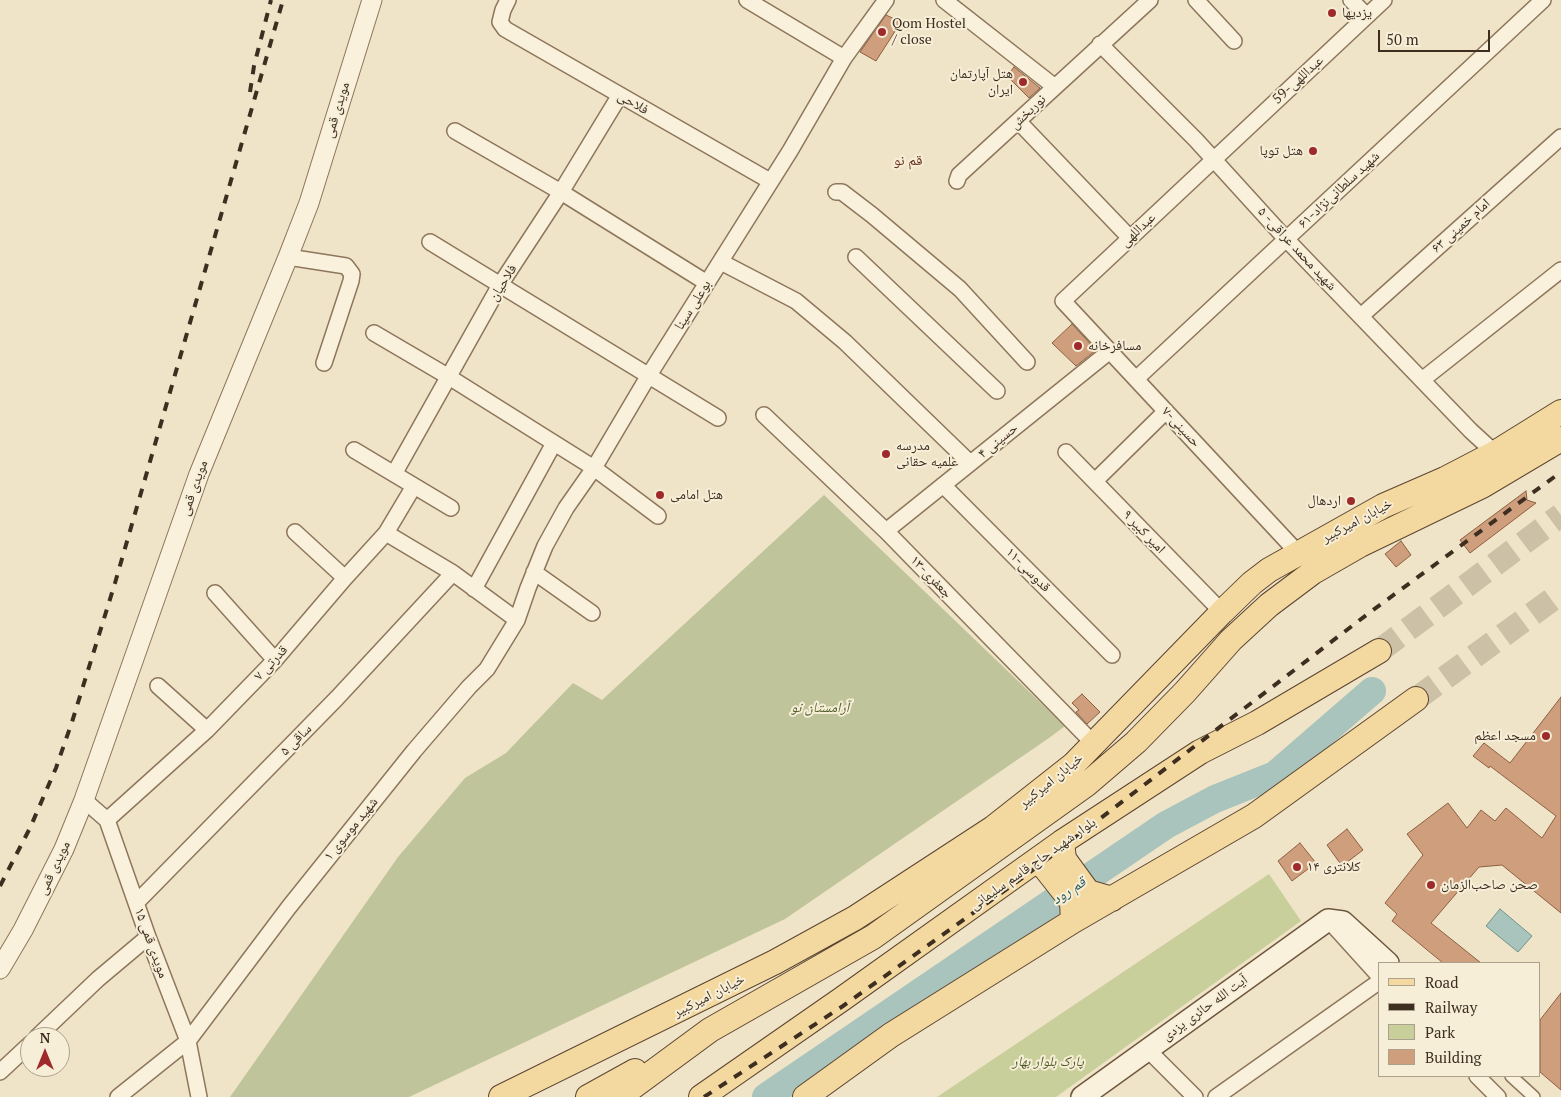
<!DOCTYPE html>
<html>
<head>
<meta charset="utf-8">
<style>
	body { margin:0 }
	#map { position:relative; width:1561px; height:1097px; overflow:hidden; background:#f0e4c8; font-family:"PT Serif",serif }
	canvas { display:block }
	.legend { position:absolute; left:1378px; top:962px; width:162px; height:115px; box-sizing:border-box; background:#f7eed8; border:1px solid #ada18e; margin:0; padding:6px 9px; list-style:none; font-size:15px; color:#3d2e20 }
	.legend li { display:flex; align-items:center; gap:10px; height:25px }
	.legend b { width:25px; border:1px solid #ada18e }
	.north { position:absolute; left:20px; top:1027px; width:50px; height:50px; box-sizing:border-box; background:#f7eed8; border:1px solid #ada18e; border-radius:50%; rotate:0deg; font-size:14px; font-weight:700; line-height:20px; text-align:center; color:#3d2e20 }
	.north::after { content:''; display:block; margin:auto; width:18px; height:22px; background:#9e2a2b; clip-path:polygon(50% 0,100% 100%,50% 72%,0 100%) }
	.scale { position:absolute; left:1378px; top:30px; width:112px; height:22px; box-sizing:border-box; border:2px solid #3d2e20; border-top:0; padding-left:6px; font-size:15px; line-height:18px; white-space:nowrap; color:#3d2e20; -webkit-text-stroke:4px #f7eed8; paint-order:stroke }
</style>
</head>
<body>
<div id="map">
<canvas width="1561" height="1097"></canvas>
<ul class="legend">
<li><b style="height:6px;background:#f3d9a0"></b>Road</li>
<li><b style="height:6px;background:#3d2e20"></b>Railway</li>
<li><b style="height:14px;background:#c9cf9b"></b>Park</li>
<li><b style="height:14px;background:#cf9f7d"></b>Building</li>
</ul>
<div class="north">N</div>
<div class="scale">50 m</div>
</div>
<script>
const ctx = document.querySelector('canvas').getContext('2d');
ctx.lineJoin = 'round';
function fill(path, color) {
  ctx.fillStyle = color;
  ctx.fill(path, 'evenodd');
}
function shape(rows) {
  const path = new Path2D();
  for (const r of rows) {
    path.moveTo(r[0], r[1]);
    for (let i = 2; i < r.length; i += 2) path.lineTo(r[i], r[i + 1]);
  }
  return path;
}
function stroke(path, color, width, dash) {
  ctx.strokeStyle = color;
  ctx.lineWidth = width;
  ctx.lineCap = dash ? 'butt' : 'round';
  ctx.setLineDash(dash || []);
  ctx.stroke(path);
}
function drawText(font, color, halo, rows, align = 'center') {
  ctx.font = font + ' "PT Serif","Noto Naskh Arabic",serif';
  ctx.lineWidth = 4;
  ctx.setLineDash([]);
  ctx.textBaseline = 'middle';
  ctx.strokeStyle = halo;
  ctx.fillStyle = color;
  for (const [text, x, y, turn = 0] of rows) {
    ctx.save();
    ctx.translate(x, y);
    ctx.rotate((+turn || 0) * Math.PI / 180);
    ctx.textAlign = isNaN(turn) ? turn : align;
    if (halo) ctx.strokeText(text, 0, 0);
    ctx.fillText(text, 0, 0);
    ctx.restore();
  }
}
fill(shape([
	[1269,874,1301,921,1056,1097,937,1097]
]), '#c9cf9b');
fill(shape([
	[824,495,1065,726,1049,738,785,919,409,1097,230,1097,398,857,465,778,506,753,573,683,602,700]
]), '#bfc49a');
const water = shape([
	[1500,909,1532,936,1518,952,1486,926,1500,909]
]);
fill(water, '#a9c4bc');
stroke(water, '#6f938a', 1);
stroke(shape([
	[766,1097,1166,825,1215,799,1275,775,1372,691]
]), '#a9c4bc', 28);
const building = shape([
	[886,15,901,22,876,61,860,52,886,15],
	[1014,67,1040,88,1029,98,1007,76,1014,67],
	[1072,324,1096,350,1076,366,1052,343,1072,324],
	[1526,491,1527,500,1536,503,1470,553,1460,540,1526,491],
	[1401,541,1411,555,1396,567,1385,554,1401,541],
	[1082,694,1100,712,1087,724,1076,712,1079,710,1072,703,1082,694],
	[1561,697,1561,913,1502,865,1479,867,1431,923,1481,963,1443,963,1392,921,1397,914,1385,903,1423,855,1407,834,1448,803,1467,828,1481,810,1495,821,1506,808,1542,838,1556,816,1490,766,1489,768,1473,756,1484,743,1510,763,1561,697],
	[1347,829,1363,850,1342,866,1327,845,1347,829],
	[1300,843,1316,863,1292,881,1278,861,1300,843],
	[1561,993,1561,1090,1540,1072,1540,1020,1561,993]
]);
fill(building, '#cf9f7d');
stroke(building, '#8d5f41', 1);
stroke(shape([
	[1379,651,1561,515],
	[1416,699,1561,593]
]), '#ccc0a6', 24, [24, 12]);
const pedestrian = shape([
	[1511,1076,1534,1097]
]);
const minor = shape([
	[508,0,503,10,500,22,505,29,770,181],
	[747,0,844,58],
	[944,0,1055,87],
	[1196,0,1234,41],
	[1351,0,1367,16],
	[1100,44,1196,140,1286,239,1471,431,1495,453],
	[1018,121,1130,238],
	[455,131,561,192,707,283],
	[957,181,959,175,1150,0],
	[836,192,842,192,872,215,960,289,1027,362],
	[430,242,718,418],
	[288,257,346,266,352,274,351,281,324,363],
	[856,257,997,391],
	[721,262,796,301,845,342,970,463],
	[1361,316,1561,137],
	[374,333,449,377,594,468,658,516],
	[1136,379,1543,0],
	[1422,380,1561,270],
	[764,415,886,531,1094,744],
	[354,450,451,508],
	[1066,452,1222,612],
	[394,474,500,285,561,192,620,95],
	[1095,481,1166,411],
	[943,485,1112,655],
	[886,531,1110,351],
	[295,532,345,578],
	[386,533,453,573,517,620],
	[1298,553,1063,301,1384,0],
	[534,572,592,613],
	[474,589,554,443],
	[215,593,275,660],
	[158,686,207,730],
	[84,800,107,820,148,937,188,1041,199,1097],
	[107,820,207,730,275,660,345,578,386,533,414,486],
	[136,903,337,698,453,573],
	[1332,924,1380,977],
	[37,1037,98,979,148,937],
	[1147,1049,1195,1097],
	[0,1072,30,1044],
	[1477,1076,1498,1097],
	[118,1097,188,1041,289,907,414,751,469,687,487,669,517,620,528,588,545,546,566,508,594,468,649,375,790,151,844,58,886,0],
	[1216,1097,1380,981]
]);
const tertiary = shape([
	[0,969,23,930,64,849,84,800,199,474,288,257,309,203,372,0]
]);
const secondary = shape([
	[1082,1097,1328,920,1343,922,1388,963]
]);
const primary = shape([
	[1062,842,1064,859,1088,892,1112,899],
	[1037,860,1046,869,1072,902,1073,921],
	[501,1097,775,962,855,918,993,828,1073,765,1222,612,1252,583,1269,570,1383,506,1445,479,1495,453,1561,412],
	[588,1097,635,1071],
	[619,1097,710,1030,873,937,1087,784,1136,742,1185,692,1231,640,1269,605,1313,572,1360,545,1482,486,1561,439],
	[701,1097,842,999,1062,842,1200,752,1257,723,1379,651],
	[805,1097,891,1035,1073,921,1254,816,1416,699]
]);
stroke(pedestrian, '#8d765c', 14);
stroke(minor, '#8d765c', 18);
stroke(tertiary, '#8d765c', 21);
stroke(secondary, '#6f573f', 24);
stroke(primary, '#5b4430', 26);
stroke(pedestrian, '#faf1dc', 11);
stroke(minor, '#faf1dc', 15);
stroke(tertiary, '#faf1dc', 19);
stroke(secondary, '#faf1dc', 21);
stroke(primary, '#f3d9a0', 24);
stroke(shape([
	[250,92,254,66,271,0],
	[0,886,30,828,56,768,72,722,115,583,283,0],
	[704,1097,843,1006,1025,876,1369,613,1561,472]
]), '#3d2e20', 4, [9, 9]);
for (const [x, y, r, color] of [
	[1332,13,5,"#9e2a2b"],
	[882,32,5,"#9e2a2b"],
	[1023,82,5,"#9e2a2b"],
	[1313,151,5,"#9e2a2b"],
	[1078,346,5,"#9e2a2b"],
	[886,454,5,"#9e2a2b"],
	[660,495,5,"#9e2a2b"],
	[1351,501,5,"#9e2a2b"],
	[1546,736,5,"#9e2a2b"],
	[1297,867,5,"#9e2a2b"],
	[1431,885,5,"#9e2a2b"]
]) {
  const dot = new Path2D();
  dot.arc(x, y, r, 0, 2 * Math.PI);
  ctx.fillStyle = color;
  ctx.fill(dot);
  stroke(dot, '#f7eed8', 2);
}
drawText('14px', '#3d2e20', '#f7eed8', [
	["یزدیها",1342,13],
	["Qom Hostel",892,24],
	["/ close",892,40],
	["هتل آپارتمان",1013,74,"right"],
	["ایران",1013,90,"right"],
	["هتل توپا",1303,151,"right"],
	["مسافرخانه",1088,346],
	["مدرسه",896,446],
	["علمیه حقانی",896,462],
	["هتل امامی",670,495],
	["اردهال",1341,501,"right"],
	["مسجد اعظم",1536,736,"right"],
	["کلانتری ۱۴",1307,867],
	["صحن صاحب‌الزمان",1441,885]
], 'left');
drawText('14px', '#3d2e20', '#f7eed8', [
	["عبداللهی-59",1298,80,-43],
	["فلاحی",633,103,30],
	["مویدی قمی",337,110,-73],
	["نوربخش",1028,112,-43],
	["شهید سلطانی‌نژاد-۶۱",1339,190,-43],
	["امام خمینی ۶۳",1461,226,-42],
	["عبداللهی",1138,230,-43],
	["شهید محمد عراقی- ۵",1297,249,47],
	["فلاحیان",503,283,-58],
	["بوعلی سینا",693,305,-58],
	["حسینی-۷",1181,427,47],
	["حسینی ۴",998,441,-39],
	["مویدی قمی",194,488,-70],
	["خیابان امیرکبیر",1357,521,-28],
	["امیر کبیر ۹",1144,532,46],
	["قدوسی-۱۱",1028,570,45],
	["جعفری-۱۳",931,577,46],
	["قدرتی ۷",271,663,-47],
	["ساقی ۵",296,740,-45],
	["خیابان امیرکبیر",1051,781,-39],
	["شهید موسوی ۱",351,829,-51],
	["بلوار شهید حاج قاسم سلیمانی",1033,864,-35],
	["مویدی قمی",54,868,-64],
	["مویدی قمی ۱۵",151,943,70],
	["خیابان امیرکبیر",709,996,-27],
	["آیت الله‌ حائری‌ یزدی",1205,1008,-36]
]);
drawText('italic 14px', '#4d5a26', '#f7eed8', [
	["آرامستان نو",820,708],
	["پارک بلوار بهار",1048,1062]
]);
drawText('15px', '#6b2e1e', '#f7eed8', [
	["قم نو",908,161]
]);
drawText('italic 15px', '#2f5d5a', '#f7eed8', [
	["قم رود",1069,891,-34]
]);
</script>
</body>
</html>
